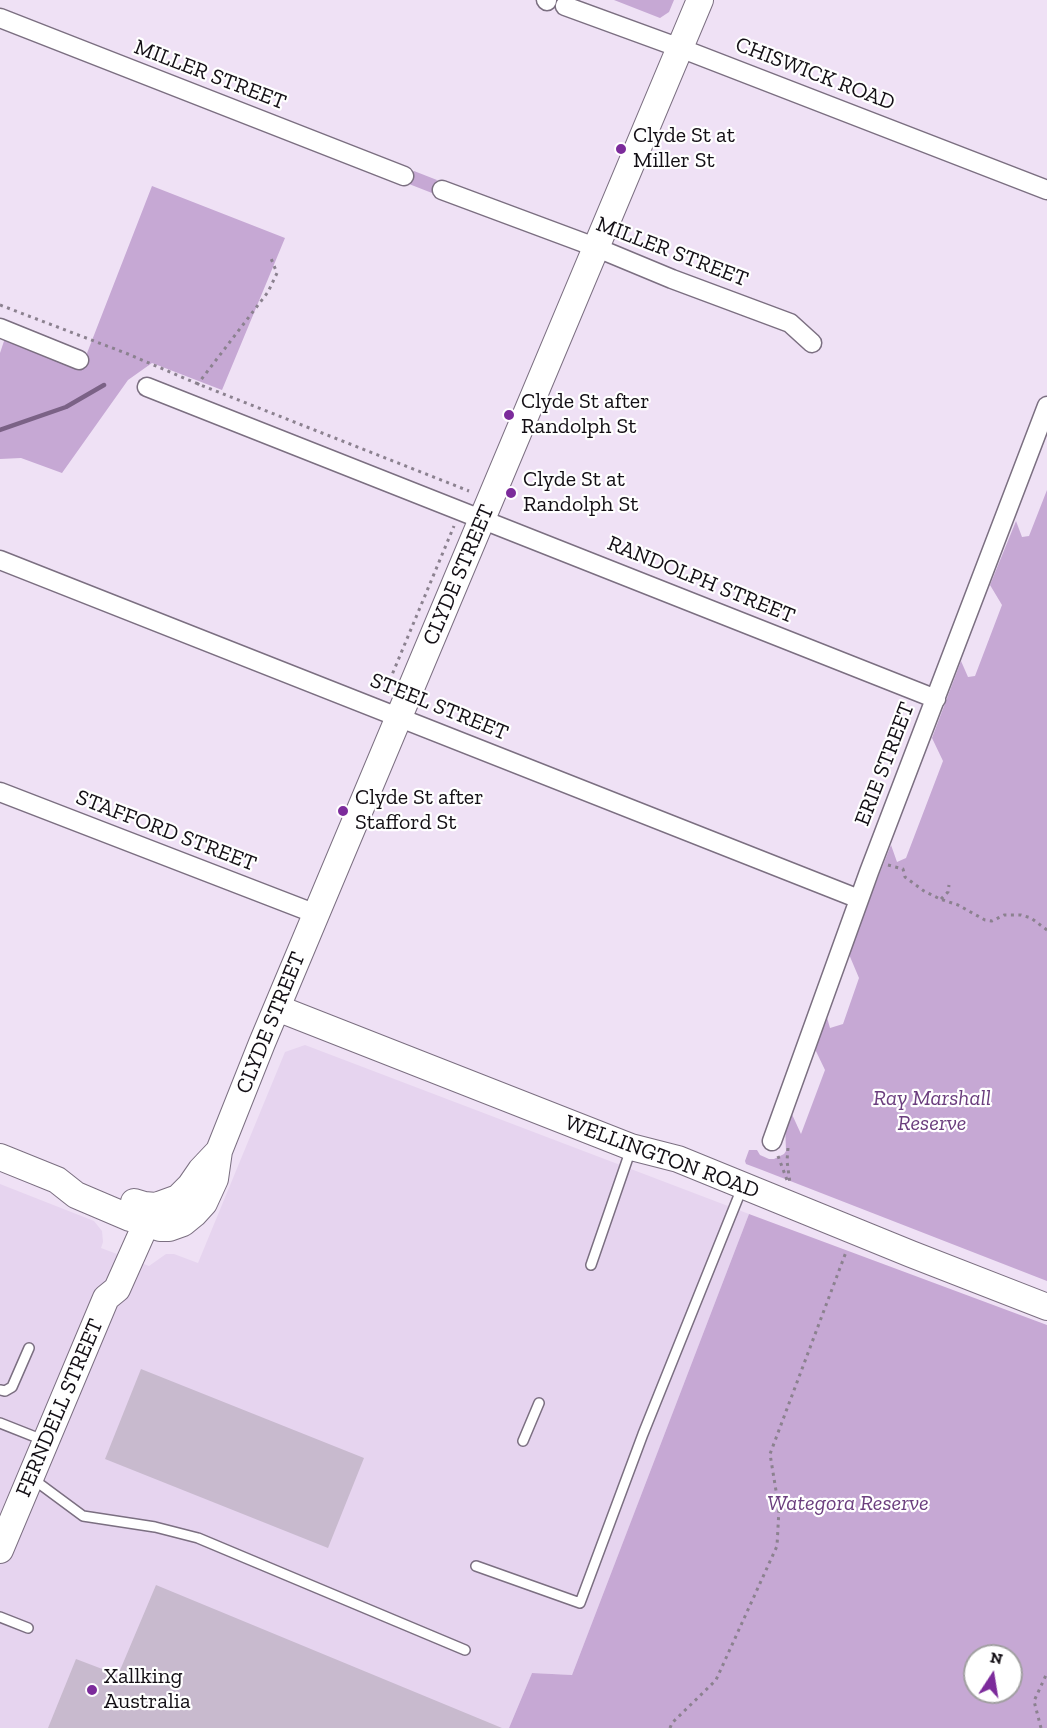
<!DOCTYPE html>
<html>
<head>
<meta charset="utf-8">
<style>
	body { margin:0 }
	#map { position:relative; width:1047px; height:1728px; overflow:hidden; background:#efe1f5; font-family:"Zilla Slab",serif }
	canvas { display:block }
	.north { position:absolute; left:963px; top:1644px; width:60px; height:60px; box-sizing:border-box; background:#fff; border:2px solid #a19fa1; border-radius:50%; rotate:12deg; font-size:16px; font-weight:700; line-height:24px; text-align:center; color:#130f15 }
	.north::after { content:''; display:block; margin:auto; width:21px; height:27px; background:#7c2b9b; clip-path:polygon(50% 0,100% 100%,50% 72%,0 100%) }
</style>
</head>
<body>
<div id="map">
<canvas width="1047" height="1728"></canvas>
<div class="north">N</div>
</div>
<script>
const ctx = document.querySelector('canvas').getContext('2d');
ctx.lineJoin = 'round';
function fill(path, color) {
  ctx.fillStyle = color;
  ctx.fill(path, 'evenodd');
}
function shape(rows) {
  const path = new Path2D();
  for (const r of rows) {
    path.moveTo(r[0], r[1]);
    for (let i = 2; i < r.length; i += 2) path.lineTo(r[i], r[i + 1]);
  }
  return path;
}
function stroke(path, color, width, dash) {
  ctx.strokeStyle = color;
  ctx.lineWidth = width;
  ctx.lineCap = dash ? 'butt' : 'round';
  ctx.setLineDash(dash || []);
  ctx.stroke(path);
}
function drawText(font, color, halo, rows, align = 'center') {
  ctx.font = font + ' "Zilla Slab",serif';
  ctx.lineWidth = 4.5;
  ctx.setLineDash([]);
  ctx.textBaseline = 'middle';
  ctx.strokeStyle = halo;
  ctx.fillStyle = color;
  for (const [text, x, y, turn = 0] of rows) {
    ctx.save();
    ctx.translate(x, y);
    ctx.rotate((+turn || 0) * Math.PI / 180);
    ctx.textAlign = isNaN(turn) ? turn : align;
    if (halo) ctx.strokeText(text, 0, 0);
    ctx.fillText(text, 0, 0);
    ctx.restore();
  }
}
fill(shape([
	[305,1045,749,1214,572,1675,532,1673,509,1728,0,1728,0,1184,94,1221,102,1231,103,1242,101,1248,149,1266,166,1254,174,1254,198,1263,285,1052]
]), '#e6d4ef');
fill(shape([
	[614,0,674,0,669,12,660,18],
	[414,171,437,180,432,193,409,184],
	[152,186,285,238,222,390,152,363,128,380,62,473,21,458,0,459,0,353,5,338,82,366],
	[1047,490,1047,1281,762,1170,746,1164,745,1161,749,1150,757,1150,760,1155,769,1159,774,1159,784,1154,786,1151,785,1123,790,1110,801,1134,825,1070,814,1047,826,1014,830,1028,843,1024,859,978,848,952,891,845,897,862,906,858,943,761,932,738,961,661,968,677,975,676,1002,605,990,585,1016,521,1022,537,1029,536],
	[749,1214,1047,1325,1047,1728,509,1728,532,1673,572,1675],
	[975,1656,1011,1656,1011,1692,975,1692]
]), '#c6a8d4');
stroke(shape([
	[0,430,66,407,104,385]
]), '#7b6286', 4.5);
fill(shape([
	[141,1369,364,1458,328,1548,105,1459],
	[156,1585,502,1728,48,1728,76,1659,118,1675]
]), '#c8bace');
const lane = shape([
	[591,1265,631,1149],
	[0,1390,5,1391,12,1387,29,1348],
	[0,1423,43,1440],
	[523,1441,539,1403],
	[33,1479,83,1516,155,1527,198,1538,465,1650],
	[476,1566,580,1603,643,1434,742,1188],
	[0,1617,28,1628]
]);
const street = shape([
	[546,0,547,1],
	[565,6,680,48,1047,190],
	[0,18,404,176],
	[442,190,595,247,672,279,790,323,812,343],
	[0,328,79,360],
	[147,387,936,699],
	[0,560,859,899],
	[0,792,316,914],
	[772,1141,869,872,1047,406]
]);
const secondary = shape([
	[277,1008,631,1147,678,1159,911,1254,1047,1307],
	[0,1157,57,1180,76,1195,130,1218,160,1228,169,1228,183,1223,194,1214,204,1203,215,1179,219,1151,262,1043,700,0],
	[134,1202,144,1205,156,1206,178,1198,190,1186,201,1170,218,1152],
	[0,1550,106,1298,117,1289,146,1224,151,1206]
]);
stroke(lane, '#7b6f81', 12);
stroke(street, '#7b6f81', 21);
stroke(secondary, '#7b6f81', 28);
stroke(shape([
	[0,305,128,354,198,384,469,491],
	[197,385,268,292,277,273,270,256],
	[384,694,454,526],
	[888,865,903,869,905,877,924,891,940,899,958,905,985,920,992,921,1004,915,1021,915,1031,918,1047,930],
	[941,899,948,892,949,885],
	[788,1148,787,1161,790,1183],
	[778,1156,787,1180],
	[670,1728,672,1723,716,1680,777,1546,779,1509,770,1454,846,1252],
	[1041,1728,1034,1701,1047,1673]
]), '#8b818f', 3, [3, 4.5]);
stroke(lane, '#fff', 9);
stroke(street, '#fff', 18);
stroke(secondary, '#fff', 26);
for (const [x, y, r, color] of [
	[621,149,6,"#7c2b9b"],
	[509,415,6,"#7c2b9b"],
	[511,493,6,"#7c2b9b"],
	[343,811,6,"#7c2b9b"],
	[92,1690,6,"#7c2b9b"]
]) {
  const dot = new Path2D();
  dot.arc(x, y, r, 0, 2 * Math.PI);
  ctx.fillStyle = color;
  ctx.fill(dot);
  stroke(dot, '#fff', 2);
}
drawText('22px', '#130f15', '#fff', [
	["CHISWICK ROAD",815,74,21],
	["MILLER STREET",210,75,21],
	["MILLER STREET",672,252,21],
	["CLYDE STREET",459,575,-67],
	["RANDOLPH STREET",701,580,22],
	["STEEL STREET",439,707,22],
	["ERIE STREET",885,764,-69],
	["STAFFORD STREET",166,831,21],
	["CLYDE STREET",271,1023,-68],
	["WELLINGTON ROAD",662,1157,20],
	["FERNDELL STREET",60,1408,-67]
]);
drawText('22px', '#130f15', '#fff', [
	["Clyde St at",633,136],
	["Miller St",633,161],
	["Clyde St after",521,402],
	["Randolph St",521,427],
	["Clyde St at",523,480],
	["Randolph St",523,505],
	["Clyde St after",355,798],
	["Stafford St",355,823],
	["Xallking",104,1677],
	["Australia",104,1702]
], 'left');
drawText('italic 22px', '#6b3e7e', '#fff', [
	["Ray Marshall",932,1099],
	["Reserve",932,1124],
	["Wategora Reserve",848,1504]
]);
</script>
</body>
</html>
